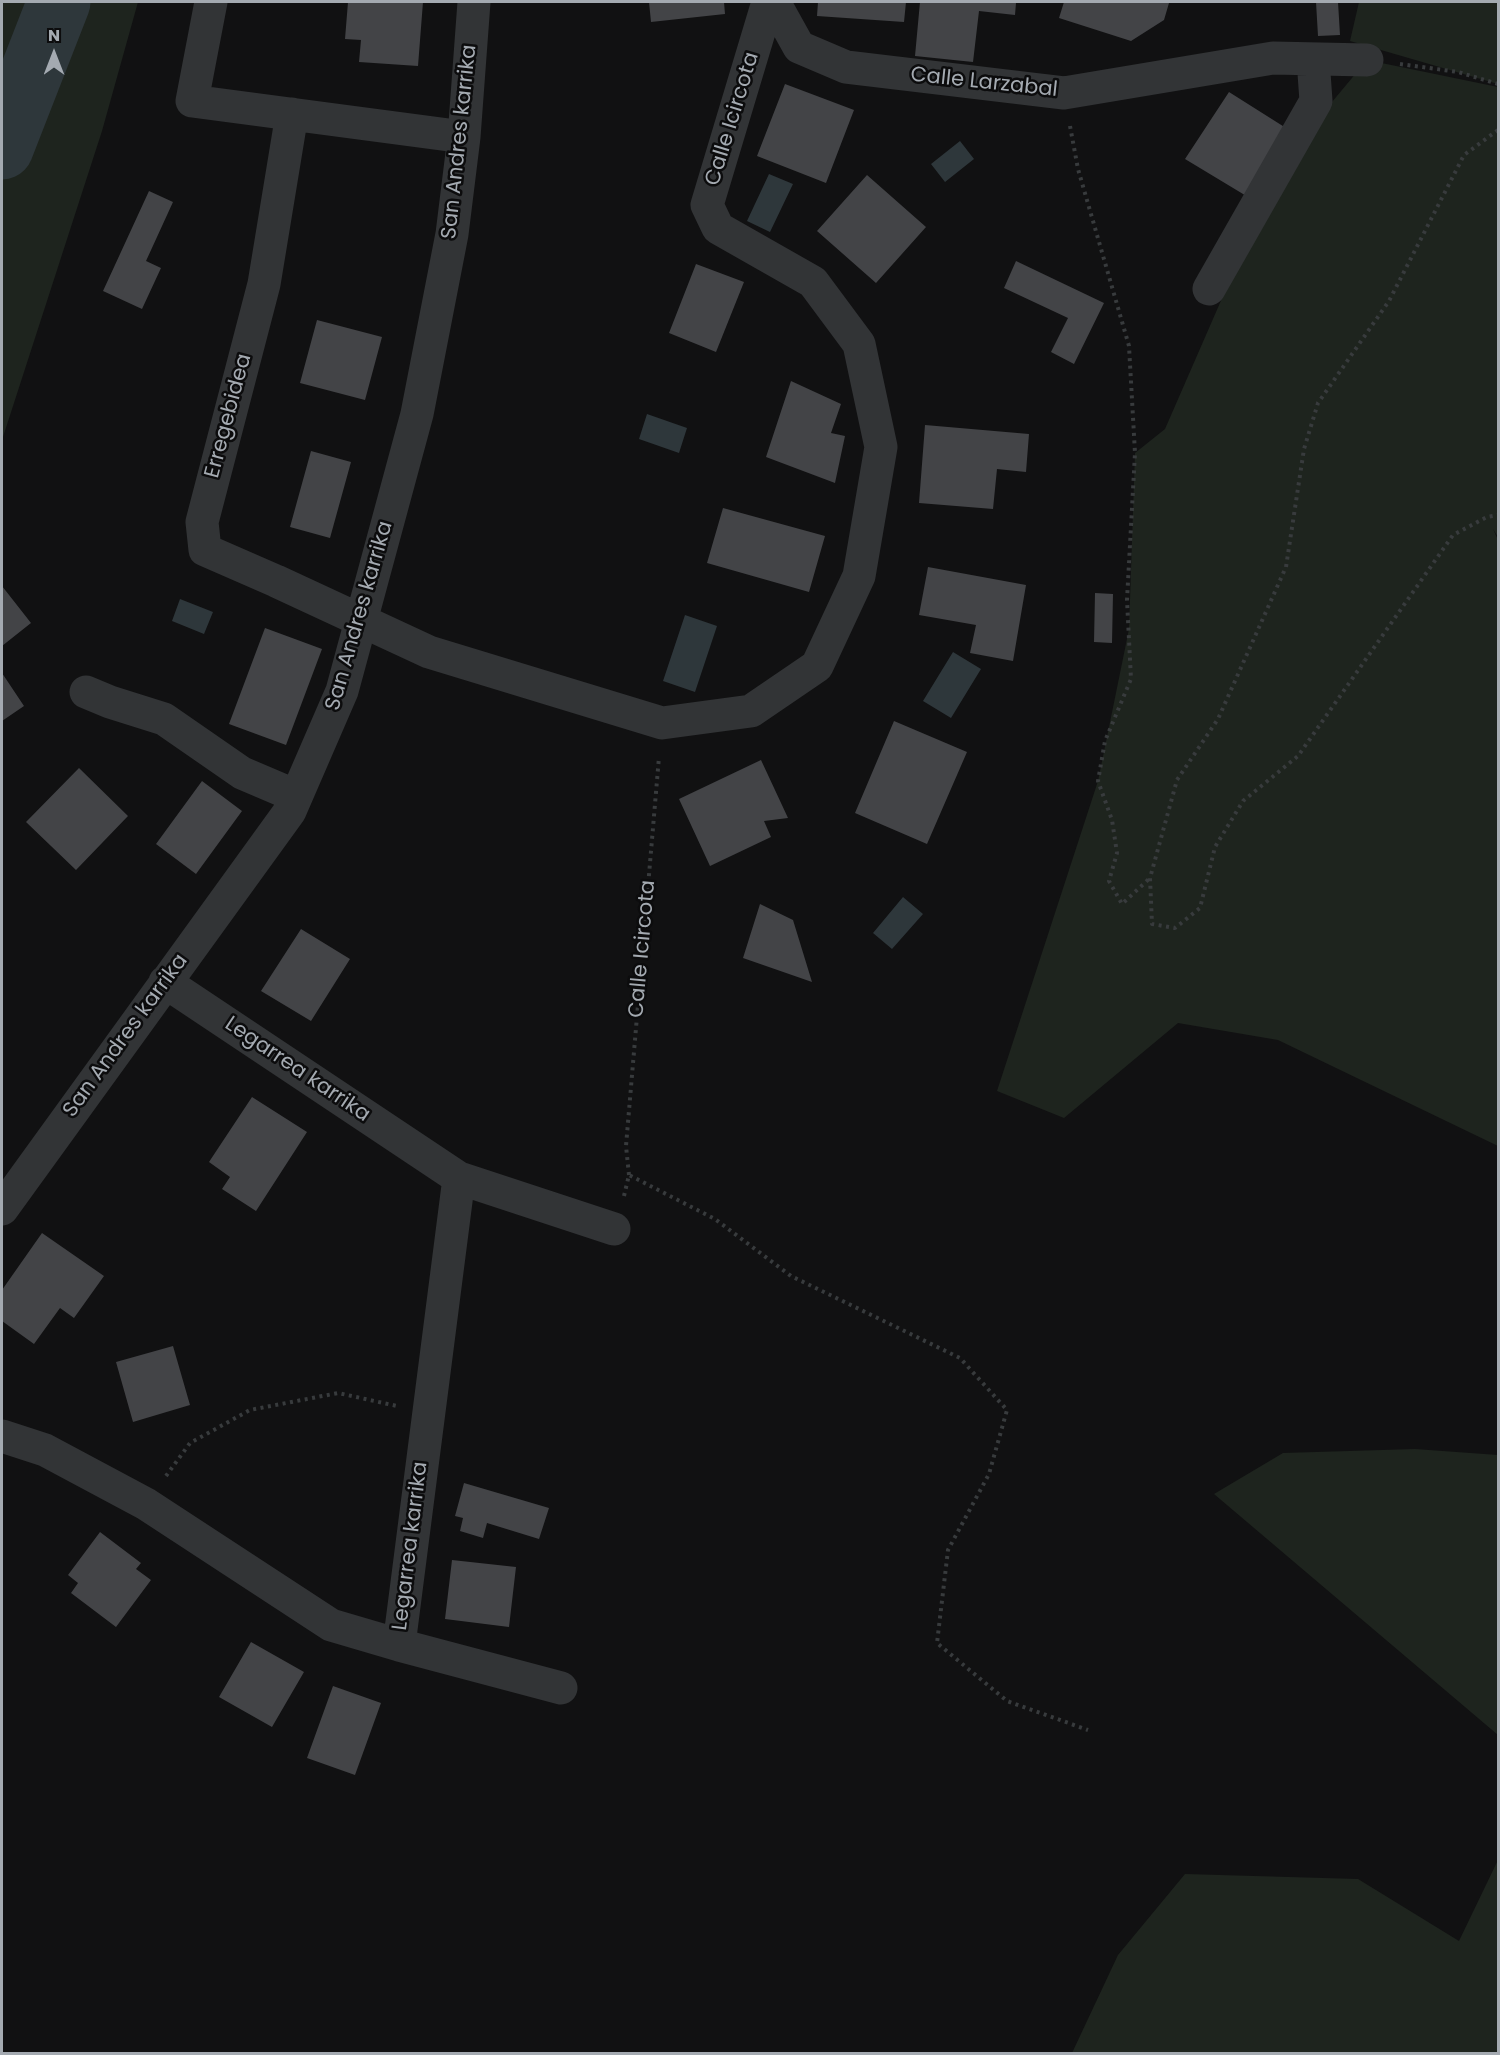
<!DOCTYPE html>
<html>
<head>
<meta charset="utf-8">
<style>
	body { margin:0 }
	#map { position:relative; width:1500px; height:2055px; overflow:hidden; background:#111112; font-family:Poppins,sans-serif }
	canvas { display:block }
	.frame { position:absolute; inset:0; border:3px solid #a4aab1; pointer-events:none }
	.north { position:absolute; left:24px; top:24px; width:60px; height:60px; -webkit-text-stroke:4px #0c0c0d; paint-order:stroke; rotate:0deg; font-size:16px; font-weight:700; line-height:24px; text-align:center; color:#a4aab1 }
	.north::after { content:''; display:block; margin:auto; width:21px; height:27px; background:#a4aab1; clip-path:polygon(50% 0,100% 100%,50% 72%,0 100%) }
</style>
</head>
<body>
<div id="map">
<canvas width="1500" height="2055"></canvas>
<div class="frame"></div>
<div class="north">N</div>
</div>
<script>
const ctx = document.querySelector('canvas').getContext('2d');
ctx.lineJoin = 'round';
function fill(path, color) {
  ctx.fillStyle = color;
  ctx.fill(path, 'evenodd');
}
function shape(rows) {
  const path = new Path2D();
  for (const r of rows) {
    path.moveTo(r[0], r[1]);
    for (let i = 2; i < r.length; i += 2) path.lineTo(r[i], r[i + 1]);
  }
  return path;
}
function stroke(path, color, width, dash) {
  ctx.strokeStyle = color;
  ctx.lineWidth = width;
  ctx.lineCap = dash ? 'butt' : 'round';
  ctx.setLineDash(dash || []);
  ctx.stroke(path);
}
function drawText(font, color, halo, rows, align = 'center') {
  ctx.font = font + ' Poppins,sans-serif';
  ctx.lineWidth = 5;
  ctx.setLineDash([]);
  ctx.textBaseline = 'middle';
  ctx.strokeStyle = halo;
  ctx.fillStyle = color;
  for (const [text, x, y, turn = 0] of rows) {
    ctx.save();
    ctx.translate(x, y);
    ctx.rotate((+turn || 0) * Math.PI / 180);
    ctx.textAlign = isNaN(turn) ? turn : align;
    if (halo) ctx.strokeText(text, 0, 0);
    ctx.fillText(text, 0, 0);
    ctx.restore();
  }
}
fill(shape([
	[2,2,138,2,102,131,2,440],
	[1359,2,1498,2,1498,84,1350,41],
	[1367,60,1498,87,1498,537,1493,529,1498,540,1498,1146,1278,1040,1178,1023,1064,1118,997,1091,1098,781,1129,629,1135,453,1165,429,1281,163],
	[1415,1449,1498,1455,1498,1735,1214,1494,1283,1453],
	[1498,1860,1498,2053,1072,2053,1118,1955,1185,1874,1358,1879,1459,1941]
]), '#1e241e');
fill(shape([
	[960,141,974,159,945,182,931,164],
	[769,174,793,184,770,232,747,221],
	[647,414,687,428,679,453,639,439],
	[180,599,213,612,204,634,172,621],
	[685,615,717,626,695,692,663,681],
	[953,652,981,669,951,718,923,701],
	[903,897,923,914,892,949,873,933]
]), '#2e373b');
stroke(shape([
	[2,148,59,2]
]), '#2e373b', 63);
fill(shape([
	[348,2,423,2,418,66,359,62,361,40,345,39],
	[649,2,724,2,725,14,651,22],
	[818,2,906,2,904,22,817,16],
	[920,2,1003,2,1016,3,1015,15,979,11,973,62,915,56],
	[1064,2,1165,2,1169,3,1164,20,1131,41,1059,18],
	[1316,2,1338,2,1340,35,1318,36],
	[785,84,854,110,826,183,757,156],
	[1229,92,1286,128,1248,197,1185,159],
	[867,175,926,227,876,283,817,231],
	[149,191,173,202,146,261,161,268,142,309,103,291],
	[1016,261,1104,303,1074,364,1051,352,1068,318,1004,288],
	[696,264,744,282,716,352,669,333],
	[317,320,382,337,365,400,300,383],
	[791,381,841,404,831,433,845,436,835,483,766,457],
	[925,425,1029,434,1026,472,997,469,993,509,919,503],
	[311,451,351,462,330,538,290,527],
	[723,508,825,536,809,592,707,563],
	[928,567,1026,585,1013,661,970,653,976,625,919,615],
	[2,586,31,623,2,646],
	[1095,593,1113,594,1112,643,1094,642],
	[265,628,322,649,286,745,229,724],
	[2,673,24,706,2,721],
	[894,721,967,752,927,844,855,813],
	[761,760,788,818,764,821,771,837,710,866,679,799],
	[79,768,128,816,76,870,26,822],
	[202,781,242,811,196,874,156,844],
	[760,904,793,920,812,982,743,958],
	[301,929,350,959,311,1021,261,991],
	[252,1097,307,1132,256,1211,222,1189,230,1177,209,1162],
	[42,1233,104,1276,74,1318,60,1308,34,1344,2,1321,2,1290],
	[173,1346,190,1405,133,1422,116,1362],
	[464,1483,549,1508,539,1539,487,1523,483,1538,460,1531,463,1518,455,1516],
	[100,1532,141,1563,136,1569,151,1580,116,1627,71,1593,78,1583,68,1575],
	[452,1560,516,1567,509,1627,445,1619],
	[251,1642,304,1672,272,1727,219,1697],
	[333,1686,381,1703,355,1775,307,1758]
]), '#434447');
stroke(shape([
	[1400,64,1458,72,1498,84],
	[1070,126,1078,169,1129,346,1135,453,1127,600,1131,679,1105,741,1098,781,1112,820,1117,853,1109,881,1122,904,1150,878],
	[1498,130,1464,155,1389,301,1318,403,1304,449,1286,567,1218,719,1177,780,1150,878,1152,924,1175,928,1200,908,1215,847,1243,801,1298,756,1453,535,1487,517,1498,515],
	[629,1175,626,1146,659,757],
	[624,1196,629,1175,715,1219,791,1276,960,1358,1007,1410,989,1474,948,1550,937,1643,1007,1701,1088,1730],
	[166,1476,190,1443,250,1410,338,1393,397,1406]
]), '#383b3d', 4, [3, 4.5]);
stroke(shape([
	[211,2,192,101,464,137],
	[774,2,799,47,846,67,1064,93,1273,58,1367,60],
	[292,114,264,284,202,522,205,550,276,581,429,652,662,723,751,711,817,666,859,576,881,447,859,344,813,282,718,228,707,205,768,2],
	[1209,289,1316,101,1313,59],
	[86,692,110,702,164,719,242,773,296,796],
	[459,1178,614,1229],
	[2,1209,290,811,342,691,417,414,452,234,464,137,474,2],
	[2,1436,45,1450,146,1504,331,1625,399,1645,459,1178,165,982],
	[399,1645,561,1688]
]), '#323436', 33);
drawText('21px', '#a4aab1', '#0c0c0d', [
	["Calle Larzabal",984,83,6],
	["Calle Icircota",733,119,-73],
	["San Andres karrika",460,142,-84],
	["Erregebidea",229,416,-75],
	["San Andres karrika",360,616,-74],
	["Calle Icircota",643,949,-85],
	["San Andres karrika",126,1036,-54],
	["Legarrea karrika",297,1070,34],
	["Legarrea karrika",411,1546,-83]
]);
</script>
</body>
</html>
